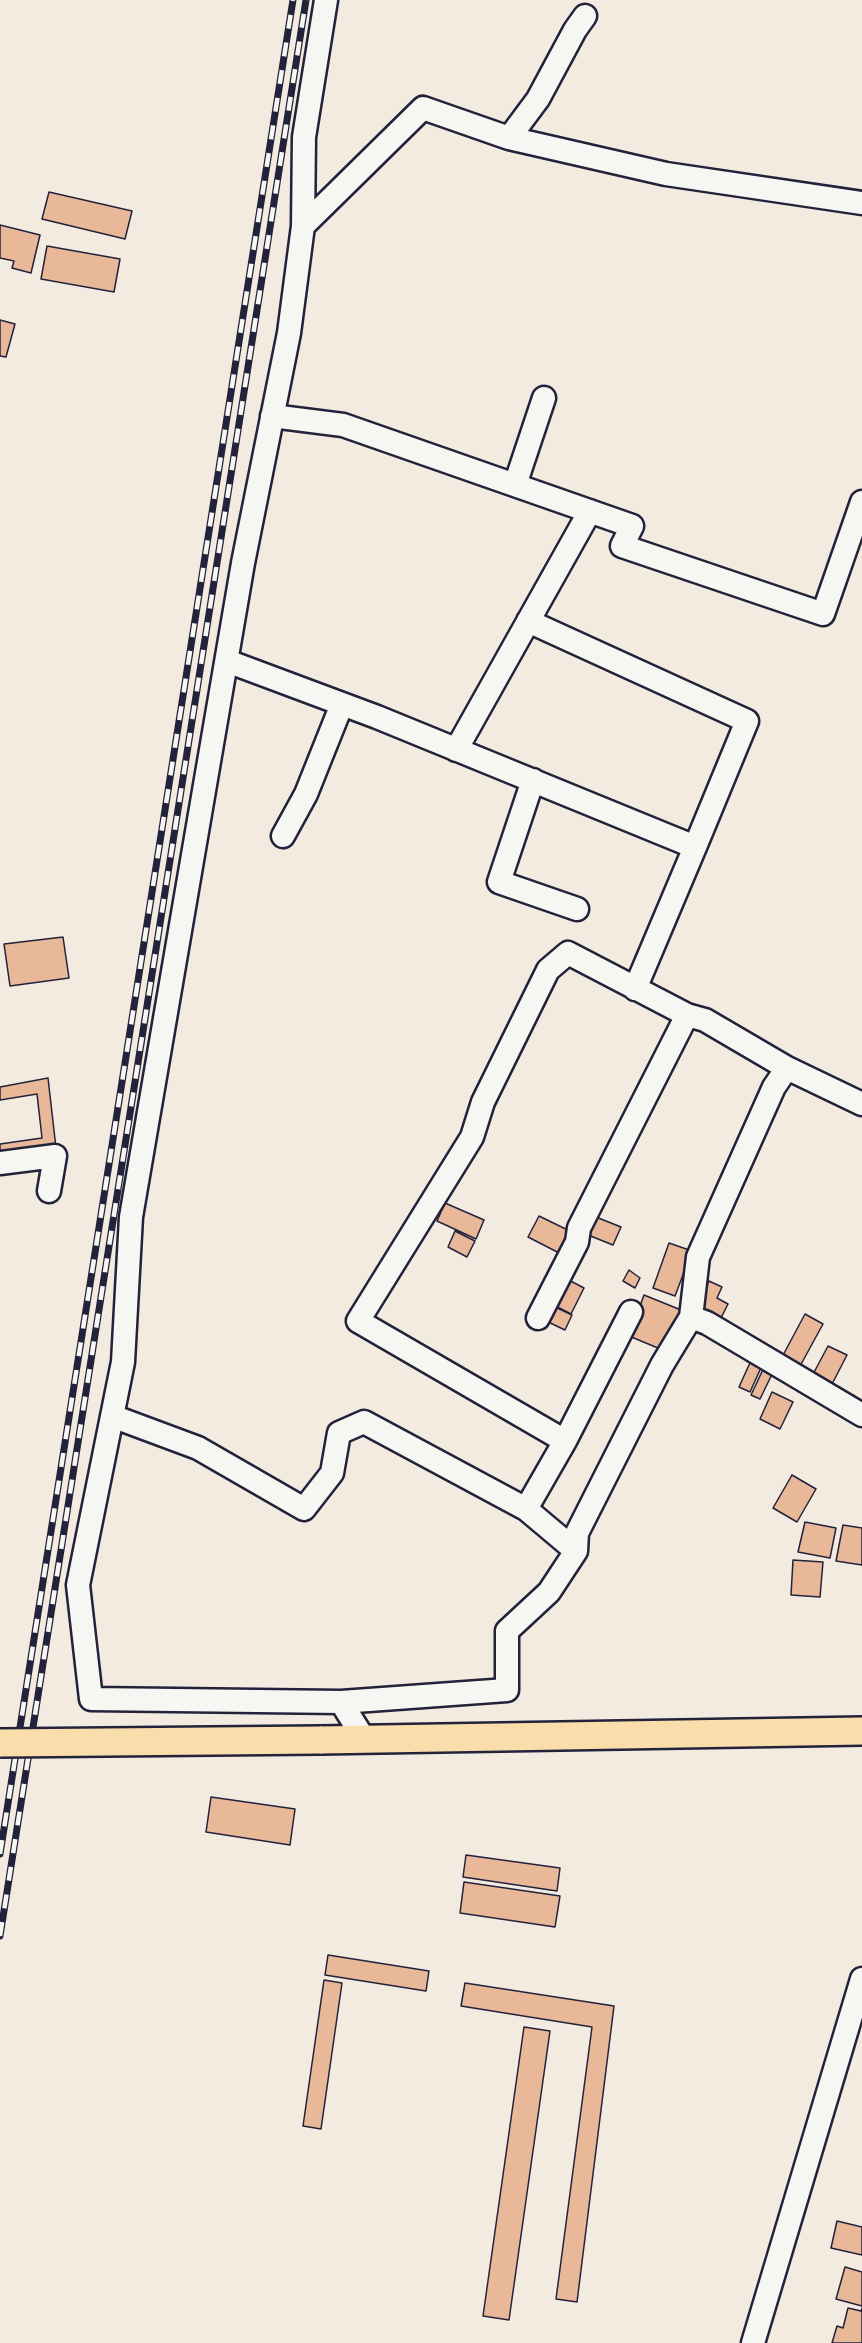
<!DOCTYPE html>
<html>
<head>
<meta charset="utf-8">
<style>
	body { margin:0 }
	canvas { display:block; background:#f3eae0 }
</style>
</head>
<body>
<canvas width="862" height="2343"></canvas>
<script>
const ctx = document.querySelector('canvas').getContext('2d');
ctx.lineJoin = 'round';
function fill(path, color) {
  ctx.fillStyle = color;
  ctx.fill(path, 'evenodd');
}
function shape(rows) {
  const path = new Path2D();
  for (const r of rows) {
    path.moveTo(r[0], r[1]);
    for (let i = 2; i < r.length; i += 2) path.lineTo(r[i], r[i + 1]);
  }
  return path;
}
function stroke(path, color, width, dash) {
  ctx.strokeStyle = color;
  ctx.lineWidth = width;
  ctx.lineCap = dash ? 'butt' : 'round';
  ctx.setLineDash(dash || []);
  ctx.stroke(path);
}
const building = shape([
	[49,192,132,211,125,239,42,219,49,192],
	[0,225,40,235,31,273,12,268,14,261,0,258,0,225],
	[47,246,120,259,114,292,41,279,47,246],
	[0,320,15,324,6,357,0,356,0,320],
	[63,937,69,978,10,986,4,944,63,937],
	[48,1078,56,1148,0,1156,0,1144,42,1138,37,1094,0,1100,0,1087,48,1078],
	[445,1203,484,1220,476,1239,437,1221,445,1203],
	[539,1216,578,1235,567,1257,528,1237,539,1216],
	[596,1217,621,1227,613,1245,588,1235,596,1217],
	[455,1231,475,1241,467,1257,448,1247,455,1231],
	[669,1243,692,1251,675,1296,653,1288,669,1243],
	[629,1270,640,1278,635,1288,623,1281,629,1270],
	[561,1276,584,1288,571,1314,548,1302,561,1276],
	[709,1281,722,1287,717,1298,728,1304,720,1320,696,1309,709,1281],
	[644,1295,686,1312,665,1351,629,1336,644,1295],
	[553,1306,572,1315,565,1330,546,1321,553,1306],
	[805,1314,823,1324,799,1368,781,1359,805,1314],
	[828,1346,847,1355,830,1388,811,1378,828,1346],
	[754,1354,765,1359,750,1392,739,1387,754,1354],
	[767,1361,776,1366,760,1399,751,1395,767,1361],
	[772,1392,793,1402,780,1429,760,1419,772,1392],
	[792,1475,816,1489,797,1522,773,1508,792,1475],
	[805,1522,836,1528,830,1558,798,1552,805,1522],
	[843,1525,862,1528,862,1565,836,1561,843,1525],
	[793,1560,823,1562,820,1597,791,1595,793,1560],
	[211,1797,295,1809,290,1845,206,1832,211,1797],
	[466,1855,560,1868,557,1891,463,1877,466,1855],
	[464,1882,560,1896,555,1927,460,1913,464,1882],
	[328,1955,429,1971,426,1991,325,1975,328,1955],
	[324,1980,342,1983,321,2129,303,2126,324,1980],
	[465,1983,614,2006,577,2302,556,2299,592,2027,461,2006,465,1983],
	[524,2027,550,2031,509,2320,483,2316,524,2027],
	[837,2221,862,2227,862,2255,831,2248,837,2221],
	[845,2267,862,2272,862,2306,836,2299,845,2267],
	[848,2308,861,2311,862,2308,862,2343,832,2343,837,2326,843,2328,848,2308]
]);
fill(building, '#e8b899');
stroke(building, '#22223b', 1.5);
const minor = shape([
	[509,138,538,99,575,30,585,16],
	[303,226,304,137,326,0],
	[272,416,343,425,632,526,622,546,823,614,862,502],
	[515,485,544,398],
	[528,621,747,721,695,847],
	[227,661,377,717,695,847,635,989],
	[456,750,590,511],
	[533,780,499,882,577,909],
	[283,836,306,794,342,704],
	[0,1163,55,1156,49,1191],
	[691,1317,707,1323,862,1415],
	[538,1318,577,1242,579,1228,687,1015],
	[112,1416,198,1448,304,1509,332,1473,339,1433,364,1422,526,1509,576,1551,577,1533,662,1365,691,1317,698,1257,774,1087,787,1068],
	[565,1441,358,1321,472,1137,483,1102,548,970,568,953,687,1015,705,1020,787,1068,862,1104],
	[526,1509,565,1441,631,1312],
	[341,1702,507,1690,507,1631,549,1592,576,1551],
	[364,1739,341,1702,91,1699,78,1585,123,1362,131,1217,243,563,289,333,303,226,423,108,509,138,666,174,862,203],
	[753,2343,862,1979]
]);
const major = shape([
	[320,1740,862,1731]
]);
stroke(minor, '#22223b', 27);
stroke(major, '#22223b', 32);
stroke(minor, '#f6f6f2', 22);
stroke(major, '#f9deab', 27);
const rail = shape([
	[0,1854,293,0],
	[0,1936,306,0]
]);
stroke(rail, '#22223b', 7);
stroke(rail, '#f6f6f2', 4.5, [14]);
const majorBridge = shape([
	[0,1743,320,1740]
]);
stroke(majorBridge, '#22223b', 32, []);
stroke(majorBridge, '#f9deab', 27);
</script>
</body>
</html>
